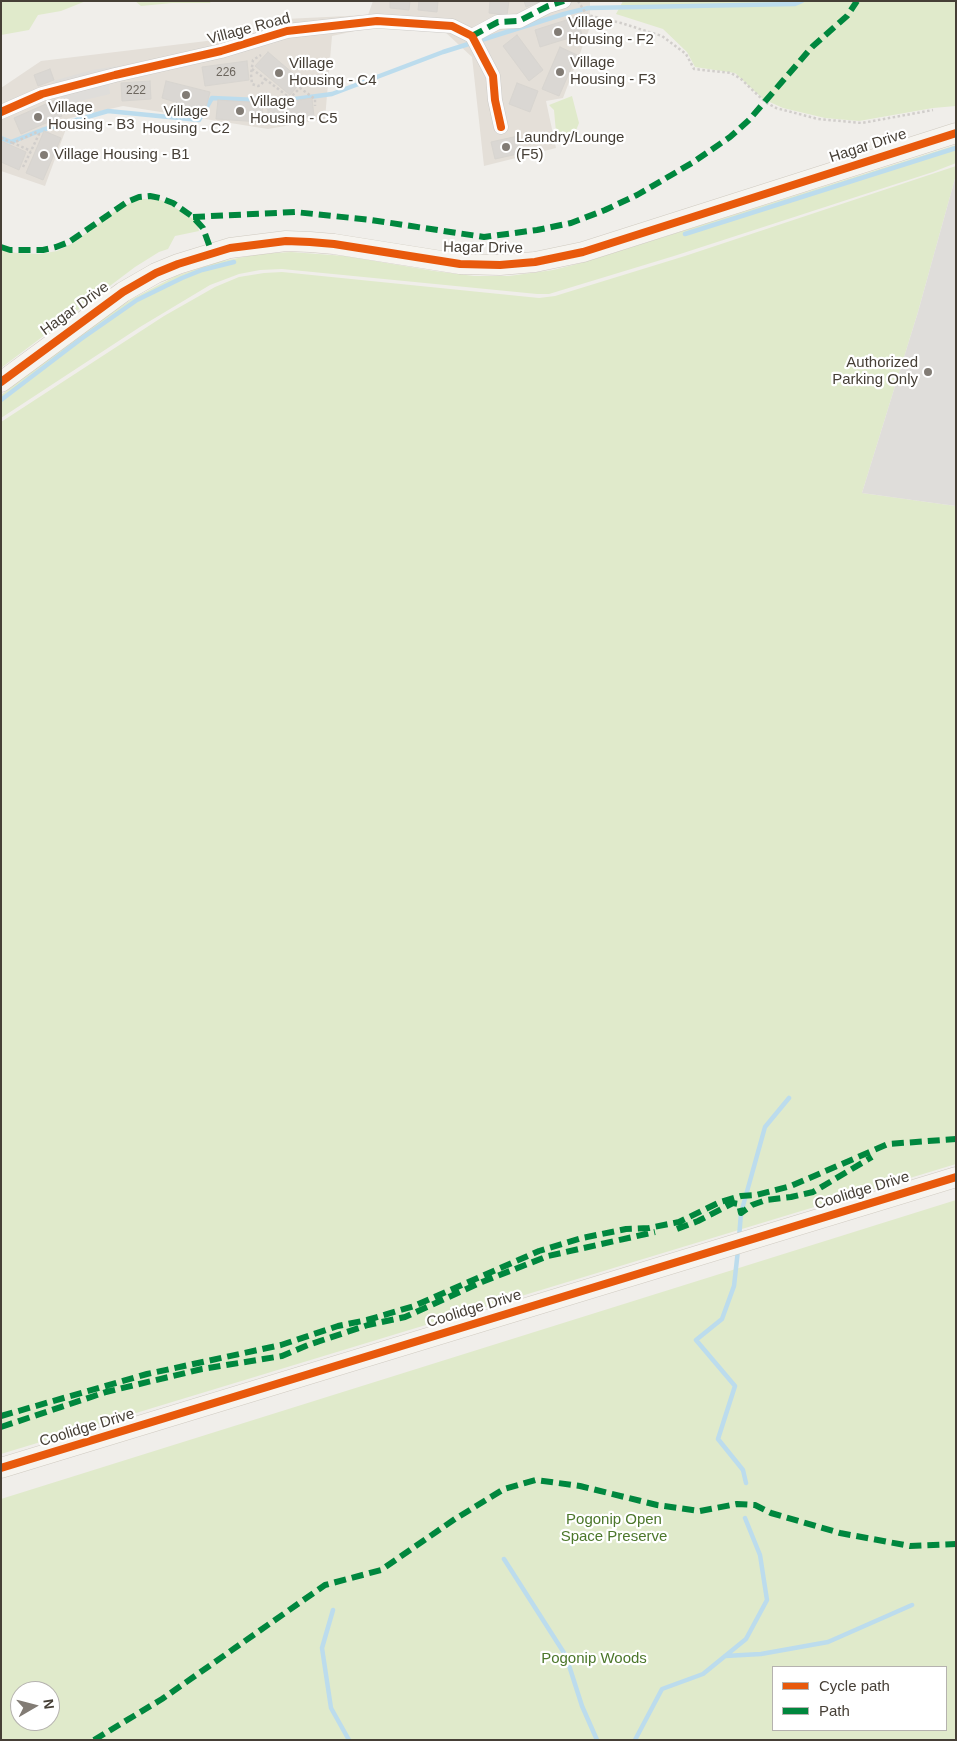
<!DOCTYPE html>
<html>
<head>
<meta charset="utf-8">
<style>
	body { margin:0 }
	#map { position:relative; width:957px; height:1741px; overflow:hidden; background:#f0eeea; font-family:Helvetica,sans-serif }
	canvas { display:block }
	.frame { position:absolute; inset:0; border:2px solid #463f36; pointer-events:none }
	.legend { position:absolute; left:772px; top:1666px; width:175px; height:65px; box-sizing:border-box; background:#fff; border:1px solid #b5b2af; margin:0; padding:6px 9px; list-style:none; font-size:15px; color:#463f36 }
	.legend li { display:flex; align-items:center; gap:10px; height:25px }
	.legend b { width:25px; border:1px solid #b5b2af }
	.north { position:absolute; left:10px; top:1681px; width:50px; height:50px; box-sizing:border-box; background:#fff; border:1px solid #b5b2af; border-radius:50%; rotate:82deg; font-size:14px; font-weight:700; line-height:20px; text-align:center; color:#463f36 }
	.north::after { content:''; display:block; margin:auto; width:18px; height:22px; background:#827c75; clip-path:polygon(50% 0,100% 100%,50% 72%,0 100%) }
</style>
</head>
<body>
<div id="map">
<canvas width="957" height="1741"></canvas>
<div class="frame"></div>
<ul class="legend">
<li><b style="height:6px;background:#e8590c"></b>Cycle path</li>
<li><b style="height:6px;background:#00873e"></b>Path</li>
</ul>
<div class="north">N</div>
</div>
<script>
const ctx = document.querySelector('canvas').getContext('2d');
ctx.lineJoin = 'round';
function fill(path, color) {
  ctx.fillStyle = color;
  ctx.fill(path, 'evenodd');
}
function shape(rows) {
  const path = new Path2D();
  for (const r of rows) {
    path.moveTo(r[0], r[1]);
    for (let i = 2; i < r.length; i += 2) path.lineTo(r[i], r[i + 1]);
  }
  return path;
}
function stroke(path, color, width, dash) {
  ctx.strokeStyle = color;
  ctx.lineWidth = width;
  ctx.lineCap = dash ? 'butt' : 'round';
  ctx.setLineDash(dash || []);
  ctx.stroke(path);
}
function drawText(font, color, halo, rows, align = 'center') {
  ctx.font = font + ' Helvetica,sans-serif';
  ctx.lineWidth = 4.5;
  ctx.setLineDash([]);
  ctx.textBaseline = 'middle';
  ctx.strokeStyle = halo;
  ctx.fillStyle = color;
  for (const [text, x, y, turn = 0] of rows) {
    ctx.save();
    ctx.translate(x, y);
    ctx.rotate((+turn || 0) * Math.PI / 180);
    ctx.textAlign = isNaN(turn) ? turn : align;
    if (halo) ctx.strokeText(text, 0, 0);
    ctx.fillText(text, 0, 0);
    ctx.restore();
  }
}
fill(shape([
	[373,1,590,1,590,27,563,98,546,101,556,148,484,166,472,57,444,31,373,27,332,36,325,119,268,129,123,106,70,118,45,186,1,171,1,88,41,61,248,36,285,19,368,15]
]), '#e4dfd8');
fill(shape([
	[1,1,86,1,61,11,38,15,29,30,1,35],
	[135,1,211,1,210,3,172,3,141,6],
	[623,1,956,1,956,106,933,108,859,121,825,118,783,108,763,99,735,73,695,67,687,52,663,29,616,14],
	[572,96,579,123,573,138,556,132,554,110,549,105],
	[956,145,956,163,933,172,674,256,549,294,537,294,282,269,260,270,239,274,210,285,140,327,1,418,1,395,110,314,132,299,176,276,218,262,259,254,291,252,345,256,434,271,474,276,509,276,553,270,581,263],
	[956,166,956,175,918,312,862,493,956,506,956,1164,1,1454,1,422,164,316,215,287,239,277,264,273,282,272,539,298,555,296,685,256],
	[143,199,161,200,174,207,192,218,197,224,199,231,175,236,168,249,159,252,135,267,1,368,1,250,17,253,40,254,57,251,73,243,115,211,130,203],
	[956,1200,956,1740,1,1740,1,1499],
	[946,1667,946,1730,773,1730,773,1667],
	[20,1691,50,1691,50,1721,20,1721]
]), '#e0eacb');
fill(shape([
	[118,66,123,77,111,83,109,87,110,94,63,105,61,96,57,94,53,81,92,70],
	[956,175,956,506,862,493,918,312]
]), '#dfddda');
stroke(shape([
	[1,138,11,142,42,130,108,111,199,120,212,98,280,101,332,94,443,52,564,14,588,8,795,4,802,1],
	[685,234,956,148],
	[1,400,81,339,137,300,182,278,202,270,234,262],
	[739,1238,741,1213,765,1127,789,1098],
	[738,1250,734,1286,722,1319,696,1340,735,1386,718,1439,743,1470,746,1483],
	[504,1559,566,1656,582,1706,597,1740],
	[333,1610,322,1648,331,1708,349,1740],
	[725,1656,761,1654,828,1642,912,1605],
	[635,1740,662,1689,703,1674,746,1639,767,1600,760,1555,745,1518]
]), '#bcdced', 4.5);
const building = shape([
	[390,1,410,1,409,10,390,8,390,1],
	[419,1,438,1,437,12,418,10,419,1],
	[490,1,509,1,507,15,489,13,490,1],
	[524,1,541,1,526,7,524,1],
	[576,17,582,34,540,47,535,30,576,17],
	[517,35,543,70,529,81,503,46,517,35],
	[560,47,577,55,559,96,542,89,560,47],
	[268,52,302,81,290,95,255,66,268,52],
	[247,61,249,80,205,86,202,67,247,61],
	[50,69,54,80,38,86,34,75,50,69],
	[150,81,151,99,122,101,121,83,150,81],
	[166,81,210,92,205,111,162,98,166,81],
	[517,83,538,91,530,112,509,104,517,83],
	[312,98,314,117,270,124,267,105,312,98],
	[55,100,62,116,21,134,14,118,55,100],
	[218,100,263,103,261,122,216,119,218,100],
	[44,131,61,138,43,180,26,173,44,131],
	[518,136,522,153,495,159,491,142,518,136],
	[1,141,26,152,19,170,1,162,1,141]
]);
fill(building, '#dad7d3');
stroke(building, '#d8d5d0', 1);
const street = shape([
	[472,36,498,22,519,21,548,6,564,1],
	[1,112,42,94,115,75,221,51,287,31,377,21,452,26,472,36,493,76,495,100,501,127]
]);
const secondary = shape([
	[1,382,123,292,156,273,178,264,230,248,286,241,310,242,334,244,460,264,500,265,535,262,583,252,956,133],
	[1,1468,956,1177]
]);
stroke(street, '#cccac6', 15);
stroke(secondary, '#cfcac1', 21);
stroke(shape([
	[578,1,587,15,621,23,662,36,686,54,694,69,731,73,741,79,765,102,776,108,818,119,862,123,933,110],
	[252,69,265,79,261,85,258,86,252,84,251,74,253,60,261,55],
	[265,79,290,98,300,88,315,99,315,106],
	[1,138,13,143],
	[23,167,31,151,39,134,37,132,13,143,31,151]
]), '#d1cecb', 2.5, [2.5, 2.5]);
stroke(street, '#fdfcfc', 14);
stroke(secondary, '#f6f4ef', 20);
stroke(shape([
	[472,36,498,22,519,21,548,6,564,1],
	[193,217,295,212,371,220,484,237,537,230,571,223,605,210,637,195,692,163,730,137,749,120,812,47,847,16,857,1],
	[1,247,10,250,43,250,56,247,69,242,127,202,139,197,150,196,160,198,173,203,193,217,203,228,212,253],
	[677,1229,698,1221,733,1203,739,1204,741,1213,752,1205,766,1200,791,1197,813,1192,872,1157],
	[1,1416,147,1374,281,1345,338,1326,367,1320,414,1306,539,1251,582,1238,626,1229,649,1228,679,1222,720,1202,741,1196,756,1195,791,1186,888,1144,956,1139],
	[1,1427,106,1392,202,1369,282,1356,308,1345,368,1325,405,1317,482,1282,548,1256,655,1232],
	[94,1740,162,1699,325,1585,381,1570,455,1519,504,1489,536,1480,580,1486,657,1505,700,1511,737,1504,755,1505,771,1513,840,1533,910,1546,956,1544]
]), '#00873e', 6, [12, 6]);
stroke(shape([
	[1,112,42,94,115,75,221,51,287,31,377,21,452,26,472,36,493,76,495,100,501,127],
	[1,382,123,292,156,273,178,264,230,248,286,241,310,242,334,244,460,264,500,265,535,262,583,252,956,133],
	[1,1468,956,1177]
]), '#e8590c', 8);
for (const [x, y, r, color] of [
	[558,32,5,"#827c75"],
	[560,72,5,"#827c75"],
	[279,73,5,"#827c75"],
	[186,95,5,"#827c75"],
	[240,111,5,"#827c75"],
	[38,117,5,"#827c75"],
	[506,147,5,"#827c75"],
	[44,155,5,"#827c75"],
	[928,372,5,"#827c75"]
]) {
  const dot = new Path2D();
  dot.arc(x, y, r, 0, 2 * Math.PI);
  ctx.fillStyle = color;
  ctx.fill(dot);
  stroke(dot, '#fff', 2);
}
drawText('12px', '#6c665e', null, [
	["226",226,73],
	["222",136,91]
]);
drawText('15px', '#463f36', '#fff', [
	["Village",568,23],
	["Housing - F2",568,40],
	["Village",570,63],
	["Housing - F3",570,80],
	["Village",289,64],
	["Housing - C4",289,81],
	["Village",250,102],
	["Housing - C5",250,119],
	["Village",48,108],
	["Housing - B3",48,125],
	["Village",186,112,"center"],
	["Housing - C2",186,129,"center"],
	["Laundry/Lounge",516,138],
	["(F5)",516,155],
	["Village Housing - B1",54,155],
	["Authorized",918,363,"right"],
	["Parking Only",918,380,"right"]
], 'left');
drawText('15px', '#463f36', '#fff', [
	["Village Road",249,29,-15],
	["Hagar Drive",868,146,-18],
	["Hagar Drive",483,248,1],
	["Hagar Drive",75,309,-36],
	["Coolidge Drive",862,1191,-17],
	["Coolidge Drive",474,1309,-17],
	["Coolidge Drive",87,1428,-17]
]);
drawText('15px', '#4c772b', '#fff', [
	["Pogonip Open",614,1520],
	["Space Preserve",614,1537],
	["Pogonip Woods",594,1659]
]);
</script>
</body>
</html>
